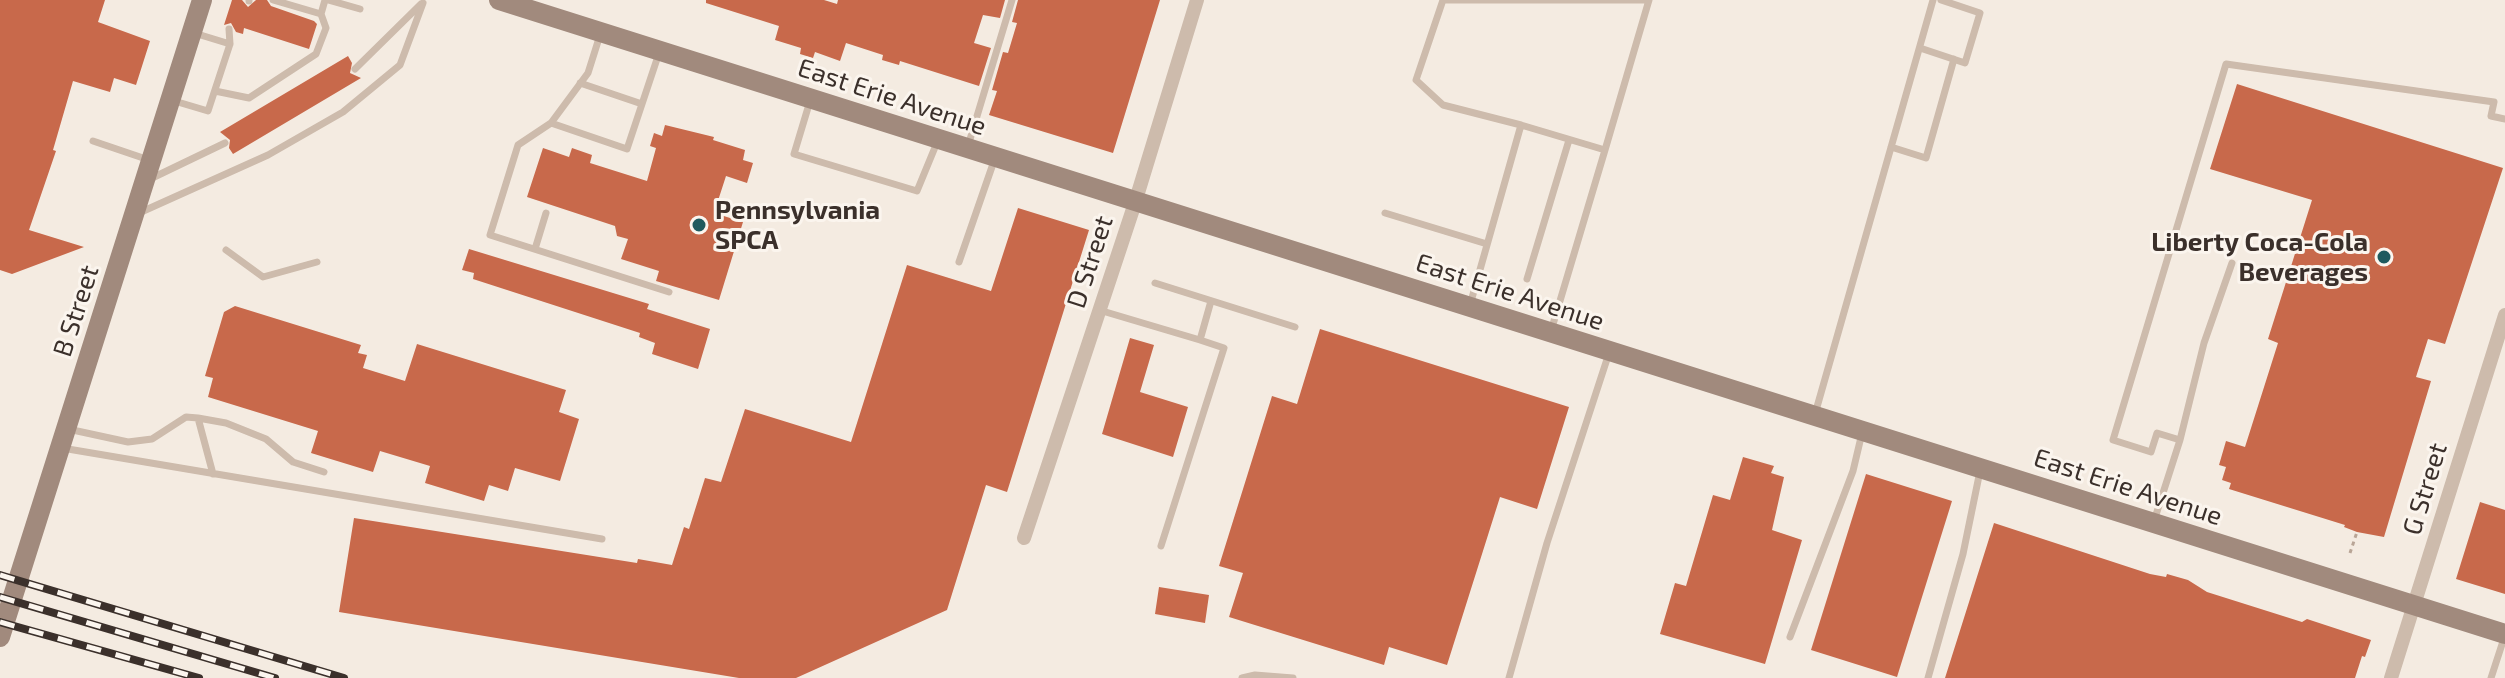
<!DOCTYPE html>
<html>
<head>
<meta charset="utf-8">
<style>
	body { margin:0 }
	canvas { display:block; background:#f4ebe1 }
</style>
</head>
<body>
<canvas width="2505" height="678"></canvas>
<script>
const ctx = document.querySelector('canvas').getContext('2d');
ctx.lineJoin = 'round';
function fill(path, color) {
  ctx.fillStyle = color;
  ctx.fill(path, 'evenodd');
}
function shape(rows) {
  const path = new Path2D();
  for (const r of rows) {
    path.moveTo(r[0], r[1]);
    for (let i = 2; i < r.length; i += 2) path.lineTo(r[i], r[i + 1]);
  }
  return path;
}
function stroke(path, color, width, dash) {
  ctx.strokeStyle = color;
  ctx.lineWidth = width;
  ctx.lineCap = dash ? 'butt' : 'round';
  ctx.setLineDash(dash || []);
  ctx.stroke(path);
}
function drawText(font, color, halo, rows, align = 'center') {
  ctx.font = font + ' "Exo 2",sans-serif';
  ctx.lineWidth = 6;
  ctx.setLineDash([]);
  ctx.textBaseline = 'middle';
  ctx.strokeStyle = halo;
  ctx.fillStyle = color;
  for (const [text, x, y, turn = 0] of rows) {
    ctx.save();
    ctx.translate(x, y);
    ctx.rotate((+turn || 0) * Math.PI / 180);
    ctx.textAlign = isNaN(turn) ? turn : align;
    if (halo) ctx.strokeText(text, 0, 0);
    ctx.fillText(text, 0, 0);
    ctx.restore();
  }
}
fill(shape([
	[0,0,105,0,98,22,150,41,136,85,114,78,110,92,73,81,53,150,56,151,29,230,84,247,12,274,0,270],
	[232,0,242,0,248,7,256,0,267,0,271,6,314,21,317,24,309,49,244,28,243,34,236,32,231,23,224,25],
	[706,0,824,0,837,4,838,0,1005,0,1000,18,983,15,974,43,991,48,979,86,900,61,899,65,882,60,883,55,846,43,840,61,815,52,813,58,800,54,801,48,775,40,779,26,706,3],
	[1018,0,1160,0,1113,153,989,115,997,91,992,90,1003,52,1008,53,1017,23,1012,22],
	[348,56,352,63,350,73,361,78,233,154,229,148,230,140,220,132],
	[2237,84,2503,168,2445,344,2428,339,2416,377,2431,381,2384,537,2357,532,2344,527,2345,525,2229,489,2231,483,2222,480,2226,467,2219,465,2226,441,2245,447,2278,343,2268,339,2312,200,2210,169],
	[665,125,714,137,713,140,745,150,743,160,753,163,747,183,726,176,714,213,743,222,719,300,656,281,659,271,621,259,628,239,617,236,615,226,527,197,543,148,569,157,572,148,592,155,590,163,647,181,656,148,650,146,654,133,662,136],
	[1018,208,1089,230,1007,492,986,485,947,610,796,678,739,678,339,612,354,518,637,563,638,559,672,565,684,527,689,529,705,478,721,482,745,409,851,442,907,265,991,291],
	[469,249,649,304,647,309,710,329,698,369,652,354,655,343,639,337,640,333,473,279,474,273,462,270],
	[235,306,361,345,358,353,367,355,363,368,405,381,417,344,566,390,559,412,579,419,560,481,515,468,508,491,489,485,484,501,425,483,430,466,380,451,373,472,311,453,318,431,208,397,213,378,205,376,224,312],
	[1320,329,1569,407,1537,509,1500,497,1447,665,1389,647,1384,665,1229,617,1243,573,1219,566,1272,396,1297,404],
	[1130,338,1154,345,1140,392,1188,407,1173,457,1102,434],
	[1743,457,1774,466,1771,473,1784,477,1772,530,1802,540,1765,664,1660,634,1675,583,1686,586,1713,495,1730,500],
	[1866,474,1952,501,1897,677,1811,650],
	[2480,502,2505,510,2505,594,2456,579],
	[1994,523,2150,574,2166,577,2167,574,2188,580,2207,592,2302,622,2307,619,2371,640,2365,657,2362,656,2355,678,1945,678],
	[1159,587,1209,595,1205,623,1155,614]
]), '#c8694b');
stroke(shape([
	[2350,553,2357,532]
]), '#b9a596', 3, [4, 4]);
stroke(shape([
	[249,0,249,1],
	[273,0,321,14,325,0],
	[328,0,360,9],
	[229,29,230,44],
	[600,35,588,73,551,123,627,149,659,53],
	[1920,48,1965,63,1980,13,1941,0],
	[355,69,421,4],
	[580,83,642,104],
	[215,91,249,98,316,54,326,28,321,14],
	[171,100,208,111,230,44,194,33],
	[810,101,794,154,917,191,938,140],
	[551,123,518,145,490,235,669,292],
	[1521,125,1443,105,1416,80,1443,0,1649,0],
	[93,141,149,160],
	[968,146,1012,0],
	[1891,147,1926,158,1954,59],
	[1605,150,1649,0],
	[148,180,225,143],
	[139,213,268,155,343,112,400,65,423,3],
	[1385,213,1487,244],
	[535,249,546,213],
	[226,250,263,277,317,262],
	[959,262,995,158],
	[1527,279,1569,140],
	[1155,283,1295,327],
	[1470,305,1521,125,1605,150,1551,331],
	[1099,310,1200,340,1211,301],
	[1815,414,1933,0],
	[198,418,226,423,266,439,293,462,324,472],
	[68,429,128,442,152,439,186,417,198,418,213,474],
	[2180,440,2204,343,2232,263],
	[62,448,602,539],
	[2154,521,2180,440,2157,433,2151,452,2113,440,2226,64,2494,102,2491,116,2505,119],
	[1161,546,1224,348,1200,340],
	[1790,637,1853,471,1862,433],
	[1242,678,1255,675,1293,678],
	[1509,678,1547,543,1609,353],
	[1928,678,1963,554,1980,471],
	[2491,678,2505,635]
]), '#cdbbac', 7);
stroke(shape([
	[1024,538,1134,206,1197,0],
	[2391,678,2505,315]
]), '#cdbbac', 14);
stroke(shape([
	[499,0,2505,634],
	[0,637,202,0]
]), '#a18a7d', 20);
const rail = shape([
	[0,575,344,678],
	[0,597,275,678],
	[0,622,199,678]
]);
stroke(rail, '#3b302b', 8);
stroke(rail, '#fbf5ee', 5, [15]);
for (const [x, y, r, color] of [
	[699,225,8,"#1f5a5e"],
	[2384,257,8,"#1f5a5e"]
]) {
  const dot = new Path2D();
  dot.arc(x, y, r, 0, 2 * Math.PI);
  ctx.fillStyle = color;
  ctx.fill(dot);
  stroke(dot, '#fbf5ee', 3);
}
drawText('26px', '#3b302b', '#fbf5ee', [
	["East Erie Avenue",892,97,18],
	["D Street",1090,262,-72],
	["East Erie Avenue",1510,292,18],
	["B Street",76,311,-72],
	["East Erie Avenue",2128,487,18],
	["G Street",2425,489,-73]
]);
drawText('bold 26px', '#3b302b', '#fbf5ee', [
	["Pennsylvania",715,210],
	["SPCA",715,240],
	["Liberty Coca-Cola",2368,242,"right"],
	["Beverages",2368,272,"right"]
], 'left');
</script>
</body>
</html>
